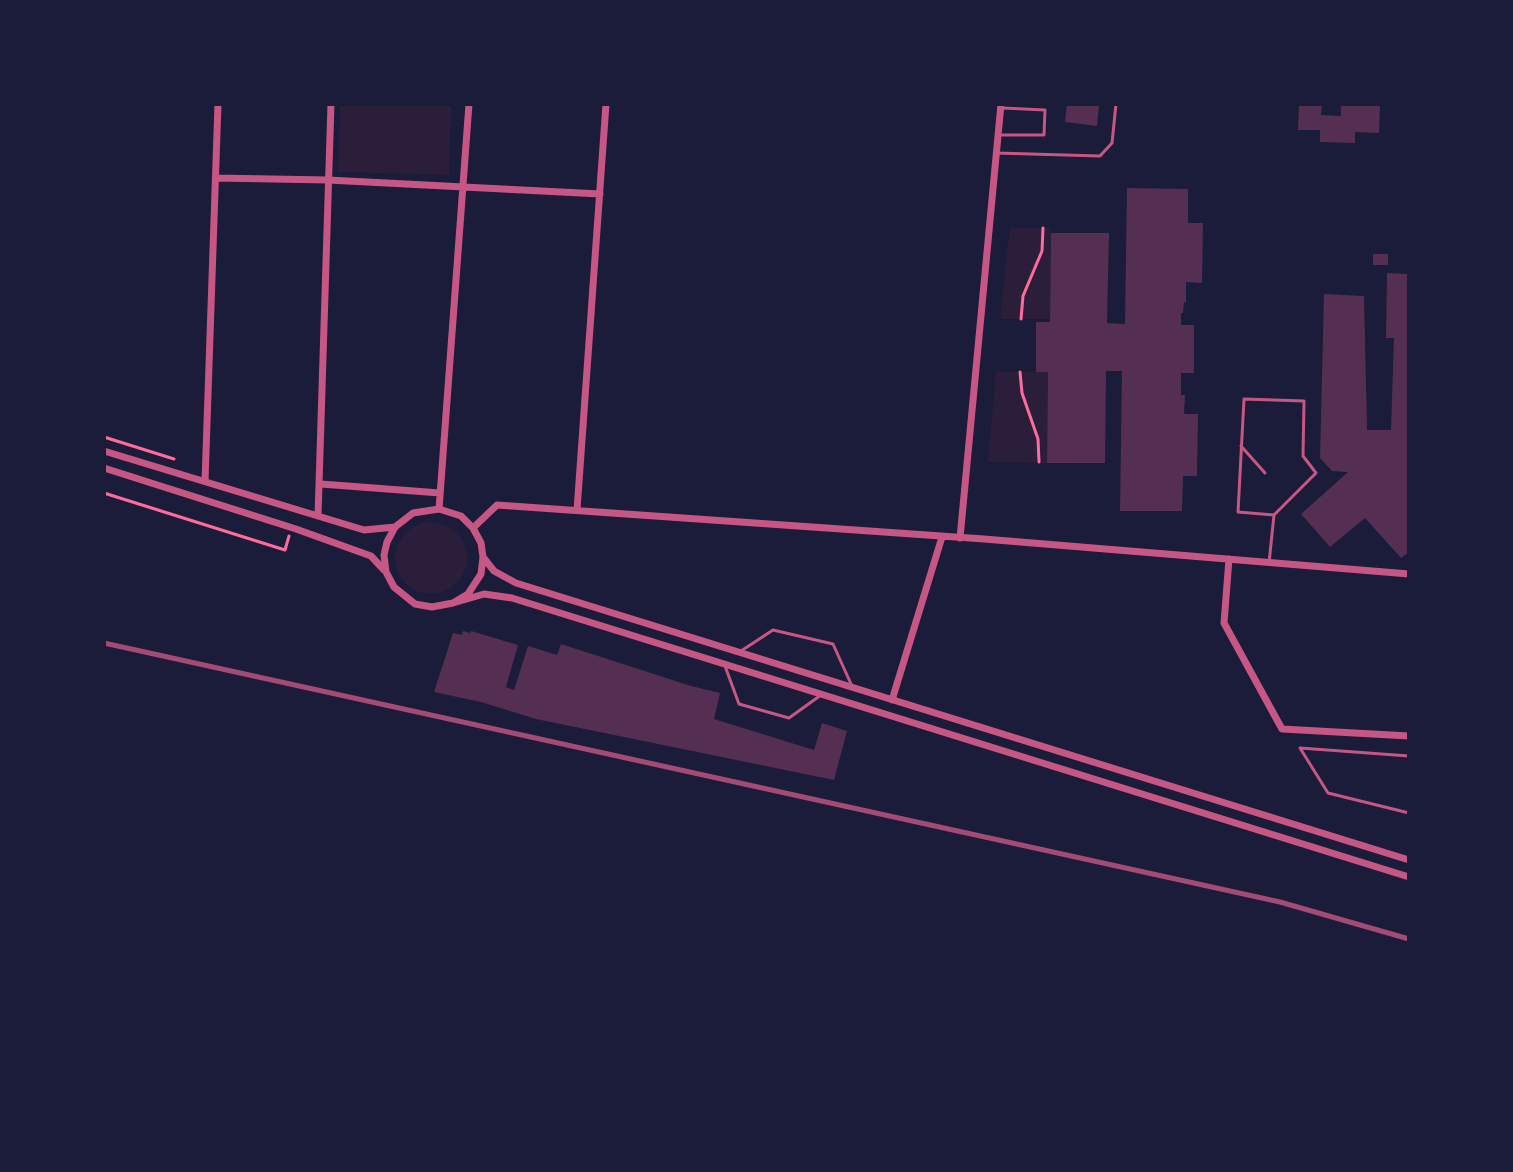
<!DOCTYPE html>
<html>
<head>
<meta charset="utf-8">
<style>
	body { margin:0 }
	#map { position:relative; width:1513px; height:1172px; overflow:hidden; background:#1b1b3a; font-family:Karla,sans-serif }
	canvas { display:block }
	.frame { position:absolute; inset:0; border:106px solid #1b1b3a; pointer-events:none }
</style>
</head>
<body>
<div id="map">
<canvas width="1513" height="1172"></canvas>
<div class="frame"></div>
</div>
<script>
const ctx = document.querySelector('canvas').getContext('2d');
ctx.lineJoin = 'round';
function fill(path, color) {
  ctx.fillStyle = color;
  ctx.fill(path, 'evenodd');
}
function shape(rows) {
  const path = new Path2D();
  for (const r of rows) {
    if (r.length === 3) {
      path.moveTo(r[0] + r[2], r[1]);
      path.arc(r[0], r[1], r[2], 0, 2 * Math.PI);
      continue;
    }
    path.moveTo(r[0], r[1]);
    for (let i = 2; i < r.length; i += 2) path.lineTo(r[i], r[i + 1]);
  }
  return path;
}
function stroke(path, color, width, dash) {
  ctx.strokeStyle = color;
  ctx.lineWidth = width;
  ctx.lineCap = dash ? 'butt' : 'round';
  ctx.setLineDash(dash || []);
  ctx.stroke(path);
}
fill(shape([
	[340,104,451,104,449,175,338,172],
	[1010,227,1051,228,1050,319,1000,319],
	[996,372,1048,372,1047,463,988,462],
	[431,558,36]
]), '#2a1e3b');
fill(shape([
	[1067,104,1099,104,1097,126,1065,122],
	[1299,104,1322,104,1321,115,1341,116,1341,104,1380,104,1379,133,1355,132,1355,143,1320,142,1320,130,1298,130],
	[1127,188,1188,189,1188,223,1203,223,1202,283,1186,282,1186,302,1184,302,1183,313,1181,313,1181,325,1194,325,1194,373,1181,373,1181,395,1185,395,1184,414,1198,414,1197,476,1183,476,1182,511,1120,511,1122,371,1106,371,1105,463,1047,463,1048,372,1036,372,1036,322,1050,322,1051,233,1109,233,1107,323,1125,324],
	[1373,254,1388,254,1388,265,1373,265],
	[1387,273,1409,274,1409,552,1401,558,1365,518,1330,547,1301,514,1348,472,1332,471,1320,458,1324,294,1364,296,1367,430,1391,430,1394,338,1386,338],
	[463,631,470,633,471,631,518,645,506,687,514,690,528,646,557,655,561,644,691,686,720,693,714,719,814,750,822,723,847,731,834,780,536,719,481,702,434,692,453,633,462,635]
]), '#542f53');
stroke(shape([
	[1021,319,1023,296,1042,251,1043,228],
	[1020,372,1022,393,1038,439,1039,462],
	[104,437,174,459],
	[104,493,285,550,289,536]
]), '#ff6b9d', 3);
stroke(shape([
	[998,135,1044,135,1045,110,1003,108],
	[996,153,1100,156,1112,143,1116,104],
	[1241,446,1265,473],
	[1269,563,1274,515,1316,473,1303,456,1304,401,1244,399,1238,512,1274,515],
	[741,651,773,630,833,644,851,684],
	[725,666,739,704,789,718,821,695],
	[1409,756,1300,748,1328,793,1409,813]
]), '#c65784', 3);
stroke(shape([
	[216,178,328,180,600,194],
	[104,451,364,530,395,527],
	[104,468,296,529,371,556,384,570],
	[205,481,218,104],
	[321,484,440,493],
	[439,509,469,104],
	[577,510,606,104],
	[318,516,331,104],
	[473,528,497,505,984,539,1409,574],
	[960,538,1001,104],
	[483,557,494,571,516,583,1409,860],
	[1229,559,1224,623,1282,729,1409,736],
	[453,603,468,594,481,574,483,557,481,543,473,528,461,516,439,509,413,513,395,527,387,542,384,555,386,572,394,587,415,604,432,607,453,603,484,594,512,598,1409,877],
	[892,700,942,537]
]), '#c65784', 7);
stroke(shape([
	[104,643,1280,902,1409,939]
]), '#a44b75', 5);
</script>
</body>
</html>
